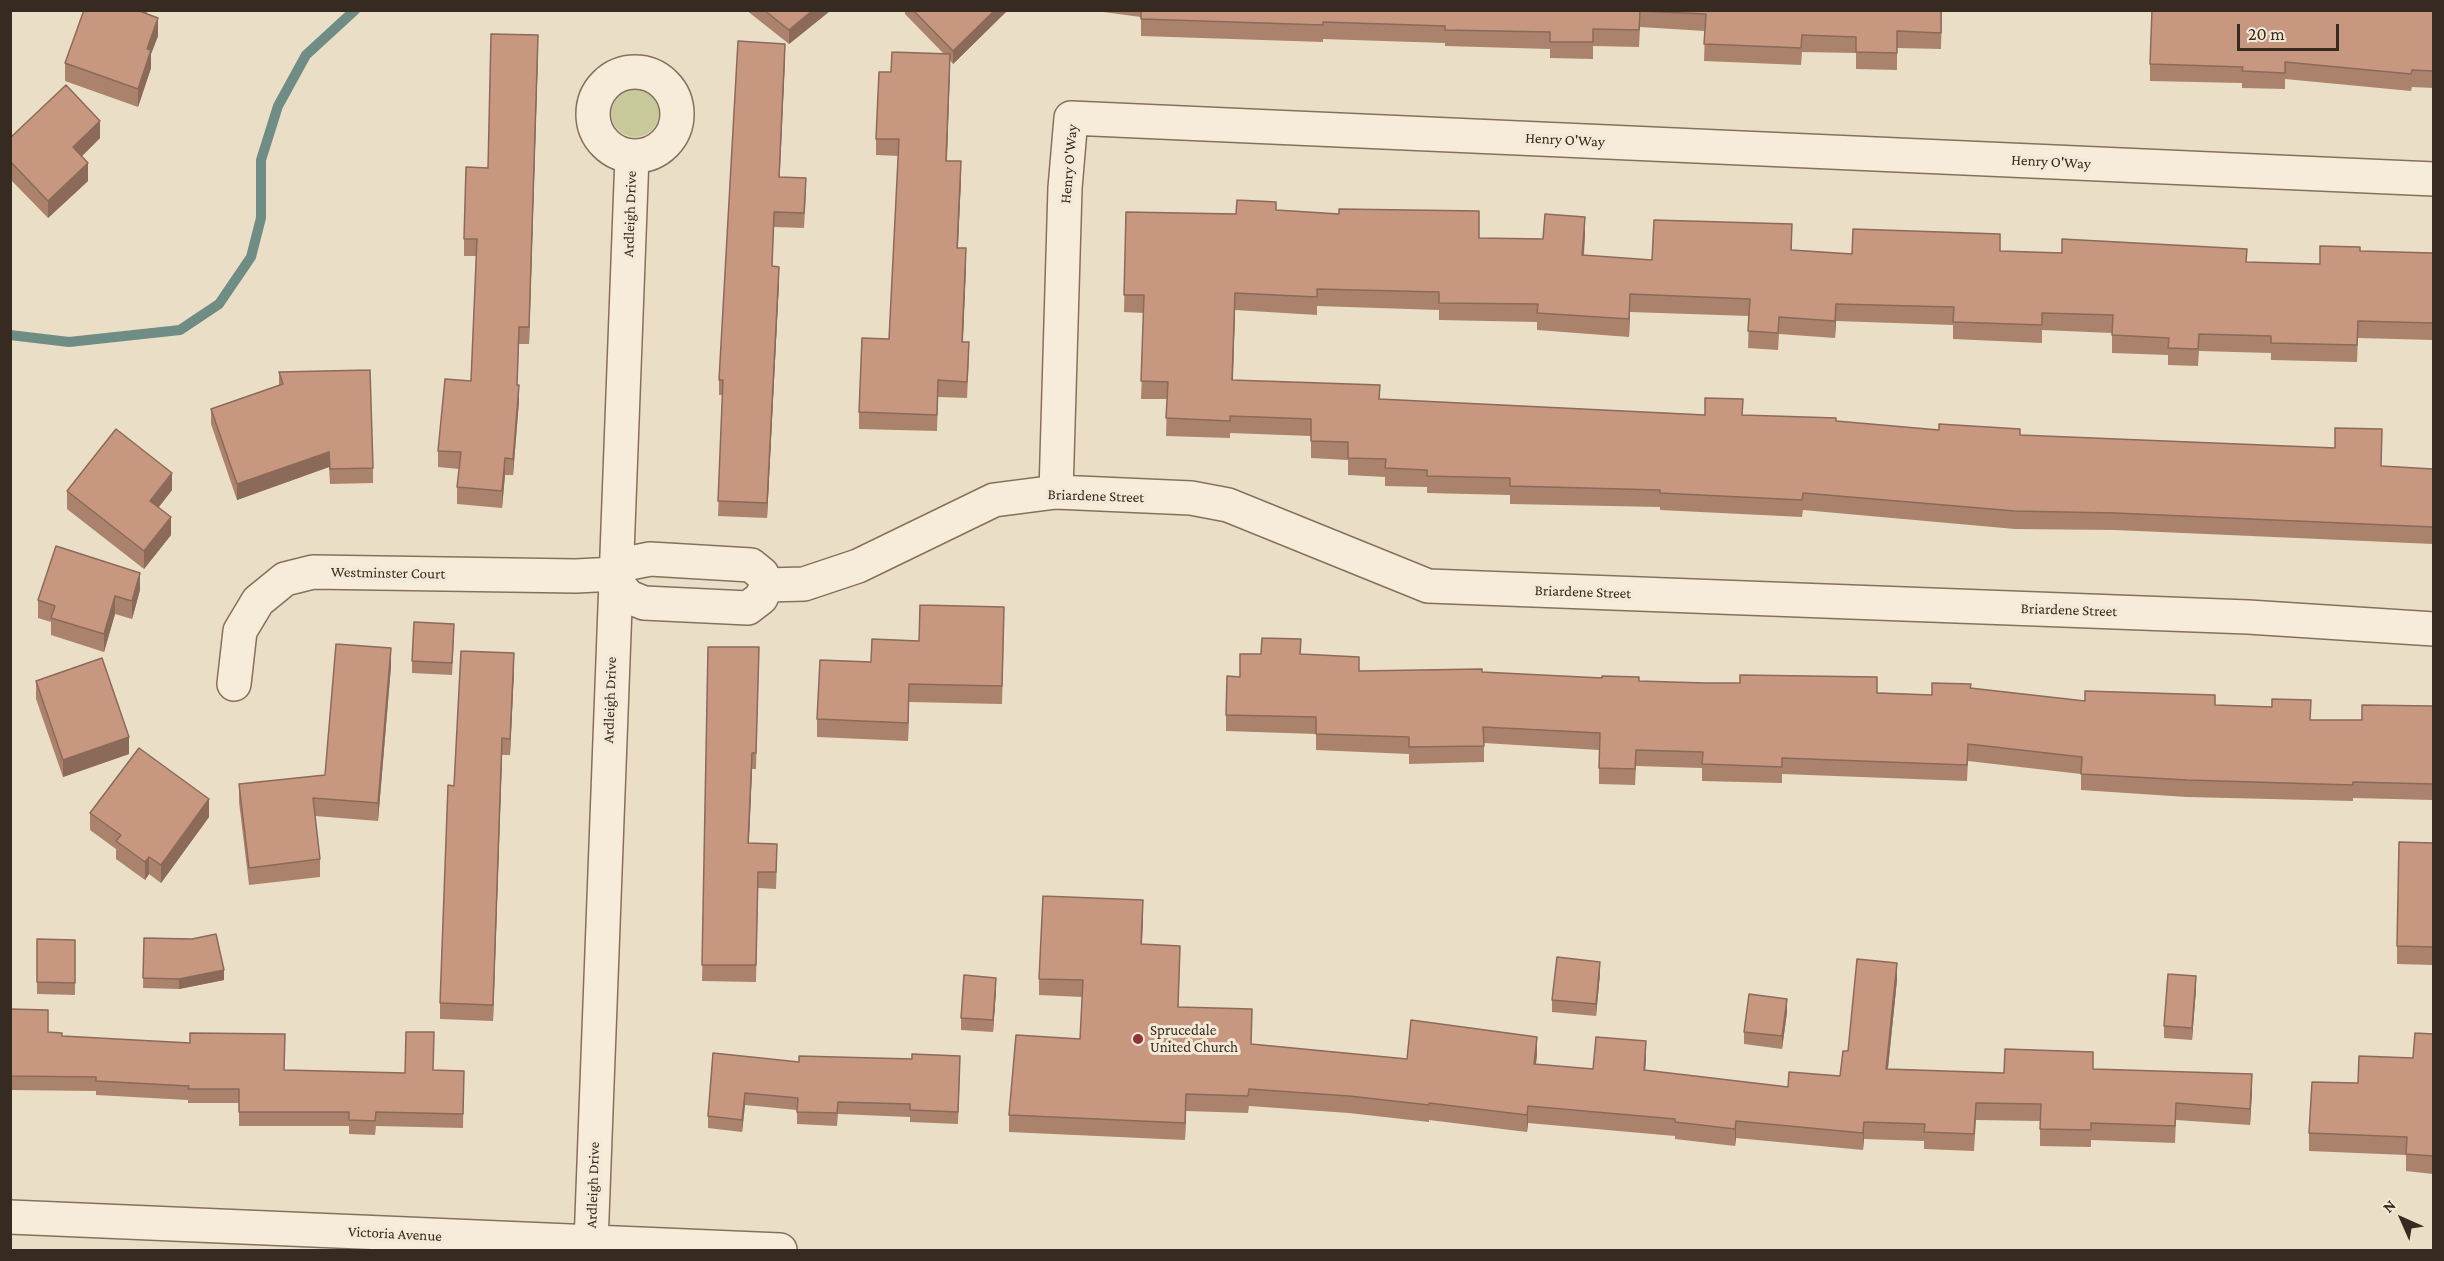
<!DOCTYPE html>
<html>
<head>
<meta charset="utf-8">
<style>
	body { margin:0 }
	#map { position:relative; width:2444px; height:1261px; overflow:hidden; background:#ebdec6; font-family:"Crimson Pro",serif }
	canvas { display:block }
	.frame { position:absolute; inset:0; border:12px solid #372a20; pointer-events:none }
	.north { position:absolute; left:2372px; top:1189px; width:60px; height:60px; -webkit-text-stroke:4px #f3e9d6; paint-order:stroke; rotate:315deg; font-size:16px; font-weight:700; line-height:24px; text-align:center; color:#372a20 }
	.north::after { content:''; display:block; margin:auto; width:21px; height:27px; background:#372a20; clip-path:polygon(50% 0,100% 100%,50% 72%,0 100%) }
	.scale { position:absolute; left:2237px; top:24px; width:102px; height:27px; box-sizing:border-box; border:3px solid #372a20; border-top:0; padding-left:8px; font-size:18px; line-height:21px; white-space:nowrap; color:#372a20; -webkit-text-stroke:4px #f3e9d6; paint-order:stroke }
</style>
</head>
<body>
<div id="map">
<canvas width="2444" height="1261"></canvas>
<div class="frame"></div>
<div class="north">N</div>
<div class="scale">20 m</div>
</div>
<script>
const ctx = document.querySelector('canvas').getContext('2d');
ctx.lineJoin = 'round';
function fill(path, color) {
  ctx.fillStyle = color;
  ctx.fill(path, 'evenodd');
}
function shape(rows) {
  const path = new Path2D();
  for (const r of rows) {
    if (r.length === 3) {
      path.moveTo(r[0] + r[2], r[1]);
      path.arc(r[0], r[1], r[2], 0, 2 * Math.PI);
      continue;
    }
    path.moveTo(r[0], r[1]);
    for (let i = 2; i < r.length; i += 2) path.lineTo(r[i], r[i + 1]);
  }
  return path;
}
function stroke(path, color, width, dash) {
  ctx.strokeStyle = color;
  ctx.lineWidth = width;
  ctx.lineCap = dash ? 'butt' : 'round';
  ctx.setLineDash(dash || []);
  ctx.stroke(path);
}
function drawText(font, color, halo, rows, align = 'center') {
  ctx.font = font + ' "Crimson Pro",serif';
  ctx.lineWidth = 6;
  ctx.setLineDash([]);
  ctx.textBaseline = 'middle';
  ctx.strokeStyle = halo;
  ctx.fillStyle = color;
  for (const [text, x, y, turn = 0] of rows) {
    ctx.save();
    ctx.translate(x, y);
    ctx.rotate((+turn || 0) * Math.PI / 180);
    ctx.textAlign = isNaN(turn) ? turn : align;
    if (halo) ctx.strokeText(text, 0, 0);
    ctx.fillText(text, 0, 0);
    ctx.restore();
  }
}
fill(shape([
	[635,113,24]
]), '#c7c99b');
stroke(shape([
	[10,335,69,342,180,330,219,304,251,257,261,218,261,160,278,106,306,55,355,10]
]), '#6f8d84', 10);
const minor = shape([
	[635,114,42],
	[1056,492,1065,188,1071,118,2434,179],
	[615,574,620,587,629,597,644,603,748,608,761,598,767,585],
	[615,574,625,564,650,559,751,565,762,574,767,585],
	[767,585,804,584,858,566,994,500,1056,492,1191,498,1228,505,1428,586,2248,617,2434,629],
	[234,684,240,631,258,601,285,579,313,572,576,576,615,574],
	[10,1217,780,1250],
	[591,1243,632,156]
]);
stroke(minor, '#86705d', 36);
stroke(minor, '#f7ecd9', 33);
fill(shape([
	[147,10,147,14,158,36,151,54,151,68,138,107,65,81,65,63],
	[746,10,830,10,830,11,789,44],
	[905,10,1008,10,953,64,950,60,947,161,961,178,958,248,966,265,963,342,969,358,967,398,938,397,937,431,859,429,859,412,889,339,899,156,876,155,876,139,891,72,944,54,905,14],
	[1088,10,1942,10,1941,49,1897,48,1897,70,1856,69,1856,53,1802,52,1801,65,1704,61,1705,31,1640,27,1639,47,1593,46,1593,59,1550,58,1550,49,1445,46,1445,43,1323,39,1323,42,1141,36,1141,17],
	[2433,10,2433,88,2412,87,2411,91,2285,79,2285,89,2242,88,2242,83,2150,81,2150,64],
	[538,52,529,344,519,344,517,385,519,401,513,475,505,475,502,508,457,504,457,487,459,469,438,467,438,451,471,381,476,256,464,256,464,239,488,168],
	[785,59,779,177,806,193,804,228,774,227,772,267,779,282,767,518,718,516,723,395,719,395,719,380],
	[10,138,100,138,82,156,88,181,48,218,10,179],
	[1276,210,1479,238,1543,239,1585,234,1584,255,1652,260,1792,242,1792,250,1852,254,2000,251,2247,262,2320,264,2360,251,2433,253,2433,340,2358,338,2357,362,2271,360,2271,353,2199,351,2198,366,2168,365,2168,355,2112,353,2112,333,2042,330,2042,343,1953,339,1953,325,1836,321,1835,338,1779,334,1778,350,1748,348,1749,316,1630,312,1629,337,1537,330,1537,322,1439,320,1439,310,1317,306,1317,315,1235,310,1233,380,1380,399,1705,415,1743,415,1939,430,2020,435,2335,448,2382,447,2381,466,2433,469,2433,544,2115,530,2015,529,1803,510,1802,517,1660,510,1660,507,1510,504,1510,495,1427,493,1427,487,1385,486,1385,477,1348,475,1348,460,1311,458,1311,436,1230,433,1230,438,1166,436,1167,399,1141,399,1144,313,1124,312,1126,212,1236,214],
	[279,372,373,468,373,483,330,484,329,467,237,500,211,424,211,409,279,385],
	[172,490,159,507,171,535,144,569,67,509,67,491],
	[140,590,132,619,115,614,104,652,51,635,51,622,38,618,38,600],
	[1004,625,1002,704,909,702,908,741,817,737,817,719,871,662,919,641],
	[454,636,452,675,412,673,412,661],
	[708,647,759,647,756,769,752,769,749,843,777,860,776,889,758,888,756,982,702,981],
	[1261,654,1301,654,1359,671,1482,672,1639,681,1932,695,1971,688,2085,701,2215,705,2311,720,2362,720,2433,706,2433,800,2353,798,2353,801,2187,797,2081,790,2081,774,1968,761,1967,781,1782,774,1782,783,1702,781,1702,768,1636,766,1635,785,1599,784,1599,750,1484,743,1484,762,1409,764,1409,754,1316,750,1316,734,1226,731,1226,715,1240,677],
	[391,666,378,821,315,816,320,859,320,877,249,885,239,802,239,784,325,775],
	[514,670,510,755,502,755,493,1021,440,1019,440,1003,454,786],
	[36,681,129,754,63,777,36,699],
	[90,813,209,817,161,883,149,874,145,880,116,859,116,849,90,830],
	[2433,843,2433,965,2397,964,2397,946],
	[1143,917,1142,944,1180,963,1178,1007,1252,1026,1251,1044,1407,1059,1537,1054,1536,1064,1593,1069,1646,1058,1645,1070,1788,1087,1840,1076,1848,1051,1897,980,1888,1069,2004,1073,2093,1069,2252,1091,2250,1125,2176,1120,2175,1143,2091,1140,2091,1147,2040,1146,2040,1121,1976,1120,1974,1151,1924,1149,1924,1141,1864,1139,1863,1150,1736,1138,1735,1146,1675,1139,1675,1136,1528,1123,1527,1132,1429,1120,1429,1122,1349,1113,1249,1106,1248,1113,1186,1111,1185,1140,1009,1132,1009,1115,1080,1039,1082,997,1039,995,1039,979],
	[144,938,224,980,179,989,143,988],
	[37,939,75,940,75,995,37,994],
	[1600,974,1596,1016,1552,1012,1552,1000],
	[2196,989,2192,1040,2164,1038,2164,1026],
	[996,990,993,1032,961,1030,961,1018],
	[10,1009,48,1032,62,1036,284,1070,405,1073,434,1070,464,1071,463,1128,376,1126,375,1135,349,1134,349,1126,239,1126,239,1103,188,1103,188,1100,96,1095,96,1091,10,1090],
	[1787,1012,1782,1049,1744,1044,1744,1032],
	[2433,1034,2433,1174,2406,1171,2406,1155,2309,1151,2309,1133,2358,1083,2413,1058],
	[713,1053,799,1062,960,1068,958,1124,910,1122,910,1117,838,1114,837,1126,797,1124,797,1110,745,1105,742,1132,708,1128,708,1116]
]), '#ab836d');
fill(shape([
	[813,10,830,11,789,44,789,30],
	[995,10,1008,10,953,64,953,51],
	[158,18,158,36,151,54,151,68,138,107,138,89,147,49],
	[538,35,538,52,529,344,529,327],
	[785,44,785,59,779,192,779,177],
	[950,54,950,71,946,177,946,161],
	[100,121,100,138,73,165,73,147],
	[961,161,961,178,957,265,957,248],
	[88,163,88,181,48,218,48,201],
	[1585,217,1585,234,1582,273,1582,255],
	[966,248,966,265,962,358,962,342],
	[779,267,779,282,767,518,767,503],
	[1235,293,1235,310,1232,398,1232,380],
	[1630,294,1630,312,1629,337,1629,319],
	[1836,304,1836,321,1835,338,1835,321],
	[519,385,519,401,513,475,513,459],
	[329,452,329,467,237,500,237,484],
	[505,458,505,475,502,508,502,491],
	[172,473,172,490,150,518,150,501],
	[171,517,171,535,144,569,144,551],
	[140,573,140,590,132,619,132,601],
	[115,596,115,614,104,652,104,634],
	[391,648,391,666,378,821,378,803],
	[514,653,514,670,510,755,510,739],
	[909,684,909,702,908,741,908,723],
	[129,737,129,754,63,777,63,760],
	[502,738,502,755,493,1021,493,1005],
	[752,753,752,769,748,859,748,843],
	[209,799,209,817,161,883,161,865],
	[149,857,149,874,145,880,145,862],
	[1143,900,1143,917,1141,961,1141,944],
	[1600,962,1600,974,1596,1016,1596,1004],
	[1897,963,1897,980,1886,1086,1886,1069],
	[224,970,224,980,179,989,179,979],
	[2196,976,2196,989,2192,1040,2192,1028],
	[996,978,996,990,993,1032,993,1020],
	[1787,999,1787,1012,1782,1049,1782,1036],
	[1537,1037,1537,1054,1534,1081,1534,1064],
	[1646,1041,1646,1058,1644,1087,1644,1070],
	[2252,1074,2252,1091,2250,1125,2250,1109],
	[745,1093,745,1105,742,1132,742,1120],
	[1186,1094,1186,1111,1185,1140,1185,1123],
	[1528,1106,1528,1123,1527,1132,1527,1115],
	[1736,1121,1736,1138,1735,1146,1735,1129],
	[1864,1122,1864,1139,1863,1150,1863,1133]
]), '#8b6a59');
const building = shape([
	[84,10,142,10,142,12,158,18,147,49,151,50,138,89,65,63,84,10],
	[764,10,813,10,789,30,764,10],
	[913,10,995,10,953,51,913,10],
	[1141,10,1941,10,1941,33,1897,31,1897,53,1856,52,1856,37,1802,35,1801,48,1704,44,1706,14,1640,11,1639,30,1593,29,1593,42,1550,42,1550,32,1445,30,1445,26,1323,22,1323,25,1141,19,1141,10],
	[2152,10,2433,10,2433,71,2412,70,2411,74,2285,62,2285,73,2242,71,2243,67,2150,64,2152,10],
	[491,34,538,35,529,327,519,327,517,385,519,385,513,459,505,458,502,491,457,487,461,452,438,451,445,379,471,381,477,239,464,239,466,167,488,168,491,34],
	[738,41,785,44,779,177,806,178,804,213,774,212,772,266,779,267,767,503,718,501,723,380,719,380,738,41],
	[892,52,950,54,946,161,961,161,957,248,966,248,962,342,969,342,967,382,938,380,937,415,859,412,862,338,889,339,899,139,876,139,879,72,891,72,892,52],
	[66,85,100,121,73,147,88,163,48,201,10,161,10,138,66,85],
	[1237,200,1276,202,1276,210,1339,214,1339,209,1479,211,1479,238,1543,239,1545,214,1585,217,1582,255,1652,260,1654,220,1792,224,1791,250,1852,254,1853,229,2000,234,2000,251,2062,253,2062,239,2247,249,2246,262,2320,264,2320,246,2360,247,2360,251,2433,253,2433,323,2358,321,2357,345,2271,343,2271,336,2199,334,2198,349,2168,348,2169,338,2112,335,2113,315,2042,313,2042,325,1953,322,1954,307,1836,304,1835,321,1779,317,1778,333,1748,331,1750,299,1630,294,1629,319,1537,313,1538,304,1439,303,1439,292,1317,289,1317,297,1235,293,1232,380,1380,385,1379,399,1705,415,1705,398,1743,399,1742,415,1836,418,1836,421,1939,430,1939,424,2020,429,2020,435,2335,448,2335,428,2382,429,2381,466,2433,469,2433,527,2115,513,2015,511,1803,493,1802,500,1660,493,1660,490,1510,486,1510,478,1427,476,1427,470,1385,468,1386,459,1348,458,1348,442,1311,441,1311,419,1230,416,1230,421,1166,418,1168,382,1141,381,1144,295,1124,295,1126,212,1236,214,1237,200],
	[370,370,373,468,330,469,329,452,237,484,211,409,283,384,279,372,370,370],
	[116,429,172,473,150,501,171,517,144,551,67,491,116,429],
	[56,546,140,573,132,601,115,596,104,634,51,618,55,606,38,600,56,546],
	[920,605,1004,607,1002,686,909,684,908,723,817,719,820,660,871,662,872,639,919,641,920,605],
	[414,622,454,624,452,663,412,661,414,622],
	[1262,638,1301,639,1300,654,1359,657,1359,671,1482,669,1482,672,1602,678,1602,676,1639,677,1639,681,1705,683,1740,683,1740,675,1877,677,1877,693,1932,695,1932,683,1971,684,1970,688,2085,701,2085,691,2215,695,2215,705,2272,707,2272,699,2311,700,2310,720,2362,720,2362,705,2433,706,2433,784,2353,782,2353,785,2187,780,2081,774,2082,757,1968,744,1967,765,1782,758,1782,767,1702,764,1703,752,1636,750,1635,769,1599,768,1600,733,1483,727,1484,746,1409,747,1409,737,1316,734,1316,717,1226,715,1227,676,1240,677,1240,654,1261,654,1262,638],
	[336,644,391,648,378,803,313,798,320,859,249,868,239,784,325,775,336,644],
	[708,647,759,647,756,753,752,753,748,843,777,844,776,872,758,872,756,965,702,965,708,647],
	[461,651,514,653,510,739,502,738,493,1005,440,1003,448,785,454,786,461,651],
	[102,658,129,737,63,760,36,681,102,658],
	[139,748,209,799,161,865,149,857,145,862,116,841,121,835,90,813,139,748],
	[2399,842,2433,843,2433,947,2397,946,2399,842],
	[1043,896,1143,900,1141,944,1180,946,1178,1007,1252,1009,1251,1044,1407,1059,1411,1020,1537,1037,1534,1064,1593,1069,1596,1037,1646,1041,1644,1070,1788,1087,1789,1072,1840,1076,1843,1051,1848,1051,1857,959,1897,963,1886,1069,2004,1073,2005,1049,2093,1052,2093,1069,2252,1074,2250,1109,2176,1103,2175,1126,2091,1123,2091,1130,2040,1129,2041,1104,1976,1103,1974,1134,1924,1132,1925,1124,1864,1122,1863,1133,1736,1121,1735,1129,1675,1122,1675,1119,1528,1106,1527,1115,1429,1103,1429,1105,1349,1096,1249,1089,1248,1096,1186,1094,1185,1123,1009,1115,1016,1035,1080,1039,1083,980,1039,979,1043,896],
	[216,934,224,970,179,979,143,978,144,938,192,939,216,934],
	[37,939,75,940,75,983,37,982,37,939],
	[1557,957,1600,962,1596,1004,1552,1000,1557,957],
	[2168,974,2196,976,2192,1028,2164,1026,2168,974],
	[964,975,996,978,993,1020,961,1018,964,975],
	[1749,994,1787,999,1782,1036,1744,1032,1749,994],
	[10,1009,48,1010,48,1032,62,1033,62,1036,190,1043,190,1033,285,1034,284,1070,405,1073,406,1032,434,1032,433,1070,464,1071,463,1114,376,1112,375,1121,349,1120,349,1112,239,1112,239,1089,188,1089,189,1086,96,1081,96,1077,10,1076,10,1009],
	[2415,1033,2433,1034,2433,1156,2406,1154,2407,1137,2309,1133,2312,1082,2358,1083,2359,1056,2413,1058,2415,1033],
	[713,1053,799,1062,799,1056,912,1059,912,1054,960,1056,958,1112,910,1110,910,1104,838,1102,837,1113,797,1112,798,1098,745,1093,742,1120,708,1116,713,1053]
]);
fill(building, '#c7987f');
stroke(building, '#8b6a59', 1.5);
for (const [x, y, r, color] of [
	[1138,1039,6,"#913138"]
]) {
  const dot = new Path2D();
  dot.arc(x, y, r, 0, 2 * Math.PI);
  ctx.fillStyle = color;
  ctx.fill(dot);
  stroke(dot, '#f3e9d6', 2);
}
drawText('15px', '#372a20', '#f3e9d6', [
	["Henry O'Way",1565,140,3],
	["Henry O'Way",2051,162,3],
	["Henry O'Way",1069,164,-85],
	["Ardleigh Drive",630,214,-88],
	["Briardene Street",1096,496,2],
	["Westminster Court",388,573,1],
	["Briardene Street",1583,592,2],
	["Briardene Street",2069,610,2],
	["Ardleigh Drive",610,700,-88],
	["Ardleigh Drive",593,1185,-88],
	["Victoria Avenue",395,1234,3]
]);
drawText('15px', '#372a20', '#f3e9d6', [
	["Sprucedale",1150,1030],
	["United Church",1150,1047]
], 'left');
</script>
</body>
</html>
